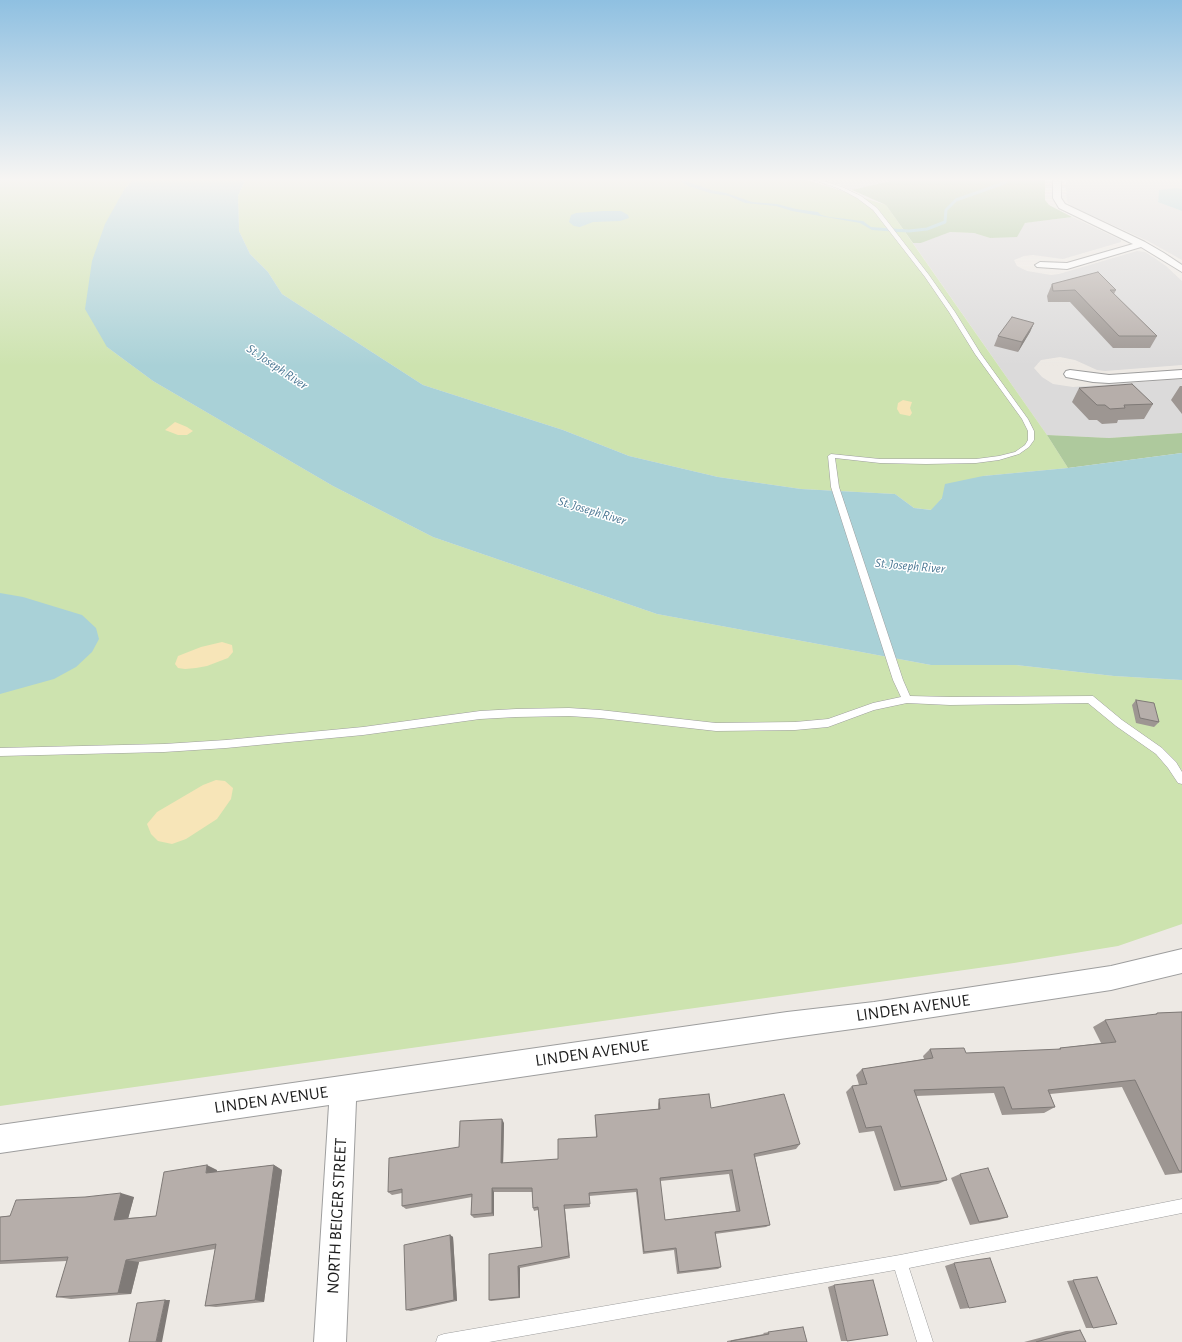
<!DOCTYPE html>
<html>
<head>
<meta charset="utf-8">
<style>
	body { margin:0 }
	canvas { display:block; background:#ede9e4 }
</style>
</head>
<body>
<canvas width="1182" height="1342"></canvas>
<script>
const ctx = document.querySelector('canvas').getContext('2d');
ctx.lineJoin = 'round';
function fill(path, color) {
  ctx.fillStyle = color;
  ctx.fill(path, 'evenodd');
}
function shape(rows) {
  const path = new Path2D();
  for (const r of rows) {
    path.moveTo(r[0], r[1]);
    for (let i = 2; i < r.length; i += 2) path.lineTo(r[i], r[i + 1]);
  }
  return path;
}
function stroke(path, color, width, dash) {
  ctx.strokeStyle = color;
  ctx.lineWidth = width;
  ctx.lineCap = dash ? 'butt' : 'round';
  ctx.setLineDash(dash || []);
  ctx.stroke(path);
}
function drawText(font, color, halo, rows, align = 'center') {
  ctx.font = font + ' "Alegreya Sans",sans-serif';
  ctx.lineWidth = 3;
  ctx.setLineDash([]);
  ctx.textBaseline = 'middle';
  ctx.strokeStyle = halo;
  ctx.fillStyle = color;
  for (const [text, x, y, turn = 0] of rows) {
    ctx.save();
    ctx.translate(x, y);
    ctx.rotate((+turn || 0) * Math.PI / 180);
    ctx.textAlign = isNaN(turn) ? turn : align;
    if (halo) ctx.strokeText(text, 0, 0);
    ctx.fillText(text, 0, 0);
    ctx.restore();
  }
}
fill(shape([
	[821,178,902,178,852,190],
	[1065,178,1182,178,1182,189,1159,190,1158,201,1182,211,1182,260,1148,241,1073,207,1067,202],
	[1072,217,1121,240,1121,242,1063,259,1033,255,1024,256,1014,260,1017,266,1027,271,1051,275,1059,274,1137,251,1145,252,1153,257,1166,266,1182,281,1182,365,1105,371,1097,370,1075,360,1060,357,1041,360,1034,368,1042,377,1053,384,1073,387,1182,379,1182,433,1109,438,1047,435,913,243,921,243,949,232,974,233,990,238,1025,223]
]), '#dbdada');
fill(shape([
	[0,178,134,178,124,190,107,347,153,381,333,486,433,537,657,614,931,665,1016,665,1114,676,1182,680,1182,924,1118,946,1014,963,0,1106],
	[246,178,801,178,886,205,1047,435,1068,468,983,476,942,498,932,510,914,508,895,494,801,489,718,477,629,456,563,430,423,385,282,294,268,272,250,254,239,231,238,196]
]), '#cde3af');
fill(shape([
	[902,178,1045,179,1045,200,1049,205,1072,217,1025,223,1017,237,990,238,974,233,950,232,921,243,913,243,886,205,852,190],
	[1182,433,1182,453,1068,468,1047,435,1109,438]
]), '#aec99d');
fill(shape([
	[903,400,912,402,910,408,912,413,910,416,900,414,897,409,898,403],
	[175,422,187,427,193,431,187,435,178,435,165,430],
	[222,642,232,645,233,652,228,658,207,666,196,668,185,669,178,668,175,664,178,656,201,647],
	[216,780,225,781,233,788,231,799,217,819,186,839,172,844,158,841,151,834,147,824,157,812,203,785]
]), '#f7e5b8');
fill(shape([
	[134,178,246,178,238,196,239,231,250,254,268,272,282,294,423,385,563,430,629,456,718,477,801,489,895,494,914,508,931,510,942,498,945,484,983,476,1068,468,1182,453,1182,680,1114,676,1016,665,931,665,657,614,433,537,333,486,153,381,107,347,85,309,92,261,105,224,124,190],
	[676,178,684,178,689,182,711,190,726,193,752,202,777,204,796,209,818,212,821,215,829,217,863,221,871,227,897,229,899,232,872,230,860,223,792,211,776,206,745,203,729,196,710,193,688,186],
	[1176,188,1182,189,1182,211,1158,202,1159,190],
	[603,211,621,211,628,215,629,218,620,221,593,222,580,227,574,226,569,222,571,215,576,213],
	[0,593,23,597,82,615,96,628,99,639,92,652,76,667,54,679,0,694]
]), '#a9d1d7');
stroke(shape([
	[891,230,909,231,927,229,945,222,946,210,956,200,1004,183,1009,178]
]), '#a9d1d7', 3);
const service = shape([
	[808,178,816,178,842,187,861,196,877,208,929,275,955,312,981,354,1028,419,1034,431,1034,440,1029,447,1019,454,999,460,976,463,926,464,880,463,835,458,839,487,903,680,910,696,950,697,1093,696,1122,720,1162,748,1176,762,1182,772,1182,784,1178,783,1168,768,1156,754,1116,726,1088,703,950,705,907,703,874,710,828,727,795,730,716,731,600,718,569,716,516,717,480,719,363,735,226,748,164,752,0,756,0,748,164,744,226,740,363,727,480,711,516,709,569,708,600,710,716,723,795,722,828,719,873,703,901,697,893,680,831,487,828,456,831,454,880,459,976,459,999,456,1015,452,1025,445,1028,440,1028,431,1022,419,975,354,949,312,925,277,873,210,857,198,840,189,808,178],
	[1182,1199,1182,1213,909,1268,933,1342,917,1342,895,1270,489,1342,436,1342,438,1336,444,1334,900,1255,1182,1199]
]);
const minor = shape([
	[1053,178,1061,178,1061,198,1065,204,1145,242,1164,253,1182,265,1182,272,1141,247,1067,269,1037,267,1035,265,1040,262,1067,263,1133,244,1059,208,1053,198,1053,178],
	[1070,370,1109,375,1182,370,1182,378,1109,383,1093,382,1066,377,1064,374,1066,371,1070,370],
	[1182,949,1182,973,1111,990,874,1026,787,1038,356,1101,346,1342,314,1342,329,1105,0,1153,0,1125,787,1012,874,1002,1111,966,1182,949]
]);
stroke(service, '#9e9e9e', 1);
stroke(minor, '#9e9e9e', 2);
fill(service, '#fff');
fill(minor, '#fff');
fill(shape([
	[1052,284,1116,290,1114,294,1157,336,1150,348,1113,348,1070,302,1048,302,1047,296],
	[1034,323,1030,332,1018,352,994,346,998,336],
	[1180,386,1182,386,1182,414,1171,400],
	[1079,388,1153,404,1144,419,1118,420,1117,423,1102,424,1097,420,1089,420,1072,402],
	[1136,700,1159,722,1154,727,1136,723,1132,705],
	[1182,1012,1182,1173,1165,1175,1122,1087,1050,1094,1055,1107,1044,1113,1002,1115,994,1093,916,1096,947,1180,938,1184,894,1191,874,1131,859,1133,846,1092,852,1086,859,1085,856,1075,862,1069,924,1059,923,1056,930,1049,966,1053,1057,1050,1060,1048,1101,1043,1093,1027,1105,1020,1154,1015,1157,1013],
	[659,1099,711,1108,800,1144,796,1149,755,1157,770,1225,766,1227,715,1234,721,1267,718,1269,677,1274,674,1250,643,1254,636,1192,589,1196,590,1207,565,1209,570,1258,520,1268,520,1298,491,1301,489,1300,489,1254,542,1247,538,1210,534,1211,533,1208,532,1192,494,1192,494,1216,474,1218,471,1215,472,1197,406,1209,402,1206,402,1193,392,1195,388,1192,459,1147,504,1123,503,1163,558,1159,596,1137,595,1115,658,1109,658,1104],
	[729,1174,736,1211,665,1220,660,1181],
	[274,1165,282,1170,264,1302,216,1307,205,1306,215,1249,139,1262,131,1294,71,1299,56,1297,67,1261,0,1264,0,1217,134,1197,128,1218,156,1216,217,1170,217,1172],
	[960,1174,1008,1217,999,1220,970,1225,951,1178],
	[450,1235,453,1237,457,1301,411,1311,406,1310],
	[954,1263,969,1308,960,1309,945,1266],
	[1097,1277,1093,1328,1086,1328,1067,1281],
	[834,1285,847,1341,841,1341,828,1287],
	[803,1327,807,1342,727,1342,727,1341,764,1334,763,1333],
	[1080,1330,1086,1342,1024,1342,1066,1331]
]), '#9d9692');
fill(shape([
	[1034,323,1030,332,1018,352,1022,342],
	[502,1119,504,1123,503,1167,501,1163],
	[207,1165,217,1170,216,1178,206,1173],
	[274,1165,282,1170,264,1302,255,1300],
	[492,1188,494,1192,494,1216,492,1213],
	[121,1193,134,1197,127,1223,114,1220],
	[450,1235,453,1237,457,1301,454,1300],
	[126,1260,139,1262,131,1294,118,1293],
	[518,1266,520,1268,520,1298,519,1297],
	[165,1300,170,1300,162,1342,156,1342]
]), '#7f7a77');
const building = shape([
	[1098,272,1116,290,1110,290,1157,336,1119,336,1075,290,1053,291,1052,284,1098,272],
	[1012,317,1034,323,1022,342,998,336,1012,317],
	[1132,384,1153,404,1124,405,1125,408,1110,409,1105,405,1097,405,1079,388,1132,384],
	[1136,700,1154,703,1159,722,1140,718,1136,700],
	[1182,1012,1182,1171,1179,1171,1135,1080,1048,1090,1055,1107,1012,1109,1004,1087,914,1090,947,1180,901,1187,881,1126,866,1128,852,1086,867,1084,862,1069,933,1058,930,1049,964,1048,966,1053,1061,1049,1060,1048,1116,1042,1105,1020,1157,1014,1157,1013,1182,1012],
	[709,1094,711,1108,784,1094,800,1144,754,1154,770,1225,715,1232,721,1267,679,1272,676,1248,644,1252,637,1189,589,1193,590,1204,564,1205,569,1256,518,1266,519,1297,489,1300,489,1254,542,1247,538,1207,533,1208,532,1188,492,1188,492,1213,471,1215,472,1194,402,1206,402,1189,388,1192,389,1158,459,1147,460,1121,502,1119,501,1163,558,1159,558,1139,597,1137,595,1115,660,1109,659,1099,709,1094],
	[732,1170,740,1211,665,1220,660,1178,732,1170],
	[207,1165,206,1173,274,1165,255,1300,205,1306,216,1244,126,1260,118,1293,56,1297,68,1257,0,1261,0,1217,10,1216,16,1200,85,1197,121,1193,114,1220,156,1216,164,1172,207,1165],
	[988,1168,1008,1217,979,1222,960,1174,988,1168],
	[450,1235,454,1300,406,1310,404,1245,450,1235],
	[990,1258,1006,1302,969,1308,954,1263,990,1258],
	[1097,1277,1117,1324,1093,1328,1073,1280,1097,1277],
	[873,1280,888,1335,847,1341,834,1285,873,1280],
	[165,1300,156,1342,129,1342,137,1303,165,1300],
	[803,1327,807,1342,731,1342,731,1341,769,1334,768,1332,803,1327],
	[1080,1330,1086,1342,1036,1342,1080,1330]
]);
fill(building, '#b6aeaa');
stroke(building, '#7f7a77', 1);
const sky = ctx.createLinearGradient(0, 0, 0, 366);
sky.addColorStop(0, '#8fc0e1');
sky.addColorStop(0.49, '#f7f5f3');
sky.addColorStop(1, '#f7f5f300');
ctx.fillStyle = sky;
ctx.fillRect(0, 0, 1182, 366);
drawText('italic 13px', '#4c7894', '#fff', [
	["St. Joseph River",277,367,34],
	["St. Joseph River",592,511,17],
	["St. Joseph River",910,566,5]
]);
drawText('17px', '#1d1d1d', '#fff', [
	["LINDEN AVENUE",913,1008,-8],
	["LINDEN AVENUE",592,1053,-8],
	["LINDEN AVENUE",271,1100,-8],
	["NORTH BEIGER STREET",337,1216,-87]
]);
</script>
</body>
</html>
